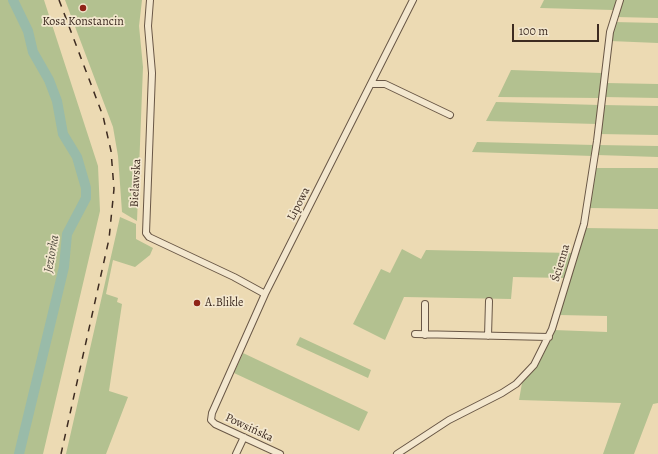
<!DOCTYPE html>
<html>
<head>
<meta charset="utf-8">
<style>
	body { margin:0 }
	#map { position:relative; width:658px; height:454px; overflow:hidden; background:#ecdab3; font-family:Alegreya,serif }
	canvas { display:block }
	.scale { position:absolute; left:512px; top:24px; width:87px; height:18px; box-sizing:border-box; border:2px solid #3d2b21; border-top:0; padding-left:5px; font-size:12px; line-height:14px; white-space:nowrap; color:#3d2b21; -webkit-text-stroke:3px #f3e7ce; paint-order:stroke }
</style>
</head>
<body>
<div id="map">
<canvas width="658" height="454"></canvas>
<div class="scale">100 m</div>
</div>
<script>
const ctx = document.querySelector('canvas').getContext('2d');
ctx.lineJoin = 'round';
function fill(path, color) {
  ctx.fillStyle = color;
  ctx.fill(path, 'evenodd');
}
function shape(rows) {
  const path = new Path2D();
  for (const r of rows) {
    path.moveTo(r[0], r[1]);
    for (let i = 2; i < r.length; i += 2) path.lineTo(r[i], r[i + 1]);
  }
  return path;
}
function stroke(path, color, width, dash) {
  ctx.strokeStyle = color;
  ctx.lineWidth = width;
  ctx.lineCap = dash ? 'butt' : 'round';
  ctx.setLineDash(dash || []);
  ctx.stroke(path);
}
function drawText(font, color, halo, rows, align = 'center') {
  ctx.font = font + ' Alegreya,serif';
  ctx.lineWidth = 3.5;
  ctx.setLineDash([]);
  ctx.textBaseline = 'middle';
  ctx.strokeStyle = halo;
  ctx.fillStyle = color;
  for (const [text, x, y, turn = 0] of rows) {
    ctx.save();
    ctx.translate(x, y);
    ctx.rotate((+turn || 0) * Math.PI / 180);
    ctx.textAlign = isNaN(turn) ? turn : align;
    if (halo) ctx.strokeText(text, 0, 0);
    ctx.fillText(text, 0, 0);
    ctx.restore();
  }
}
fill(shape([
	[0,0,44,0,98,166,100,211,43,454,0,454],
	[65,0,142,0,139,26,143,67,137,221,122,212,118,156,113,127],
	[544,0,617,0,613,10,540,8],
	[622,0,658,0,658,18,616,17],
	[614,22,658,23,658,43,610,41],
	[511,70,602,73,600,98,498,97],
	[606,83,658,84,658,98,604,97],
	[496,102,599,105,597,124,486,121],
	[603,105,658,106,658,135,599,134],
	[477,142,594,145,593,156,472,152],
	[598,145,658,146,658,157,597,155],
	[595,168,658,168,658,209,589,208],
	[120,217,136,224,136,239,153,248,150,255,135,267,113,260,106,294,118,298,117,302,122,304,109,391,128,397,106,454,66,454],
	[584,228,658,229,658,403,653,404,634,454,603,454,621,403,519,400,522,383,543,355,554,330,607,332,607,316,559,315],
	[402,249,421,259,426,250,573,253,565,278,513,277,511,299,404,297,385,340,353,324,381,269,390,273],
	[300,337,371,370,368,378,296,345],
	[243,353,368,412,359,431,234,373]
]), '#b3c190');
stroke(shape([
	[13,0,28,31,33,52,49,80,57,101,63,134,77,157,86,188,86,198,67,234,64,267,19,454]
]), '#99bba9', 10);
const minor = shape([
	[150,0,148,26,152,73,146,233,149,237,234,277,265,294],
	[372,84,385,84,450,115],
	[415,334,549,337],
	[425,335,425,304],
	[488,336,489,301],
	[236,454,244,437],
	[280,454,215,424,211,420,212,413,265,294,413,0],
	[397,454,449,420,502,393,516,384,534,365,552,329,584,224,597,141,610,32,620,0]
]);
stroke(minor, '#695746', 8);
stroke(minor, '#f3e7ce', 6);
stroke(shape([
	[59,0,103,116,111,151,114,189,109,239,61,454]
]), '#3d2b21', 1.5, [7, 7]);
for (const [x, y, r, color] of [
	[83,8,4,"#8f2418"],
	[197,303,4,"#8f2418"]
]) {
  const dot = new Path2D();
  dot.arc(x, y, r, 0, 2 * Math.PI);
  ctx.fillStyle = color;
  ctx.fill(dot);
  stroke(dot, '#f3e7ce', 1.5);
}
drawText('12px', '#3d2b21', '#f3e7ce', [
	["Kosa Konstancin",83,22],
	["A.Blikle",205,303,"left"]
]);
drawText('12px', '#3d2b21', '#f3e7ce', [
	["Bielawska",136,183,-87],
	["Lipowa",299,204,-63],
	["Ścienna",561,263,-73],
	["Powsińska",249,428,25]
]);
drawText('italic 13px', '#544f43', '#f3e7ce', [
	["Jeziorka",52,254,-80]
]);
</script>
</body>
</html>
